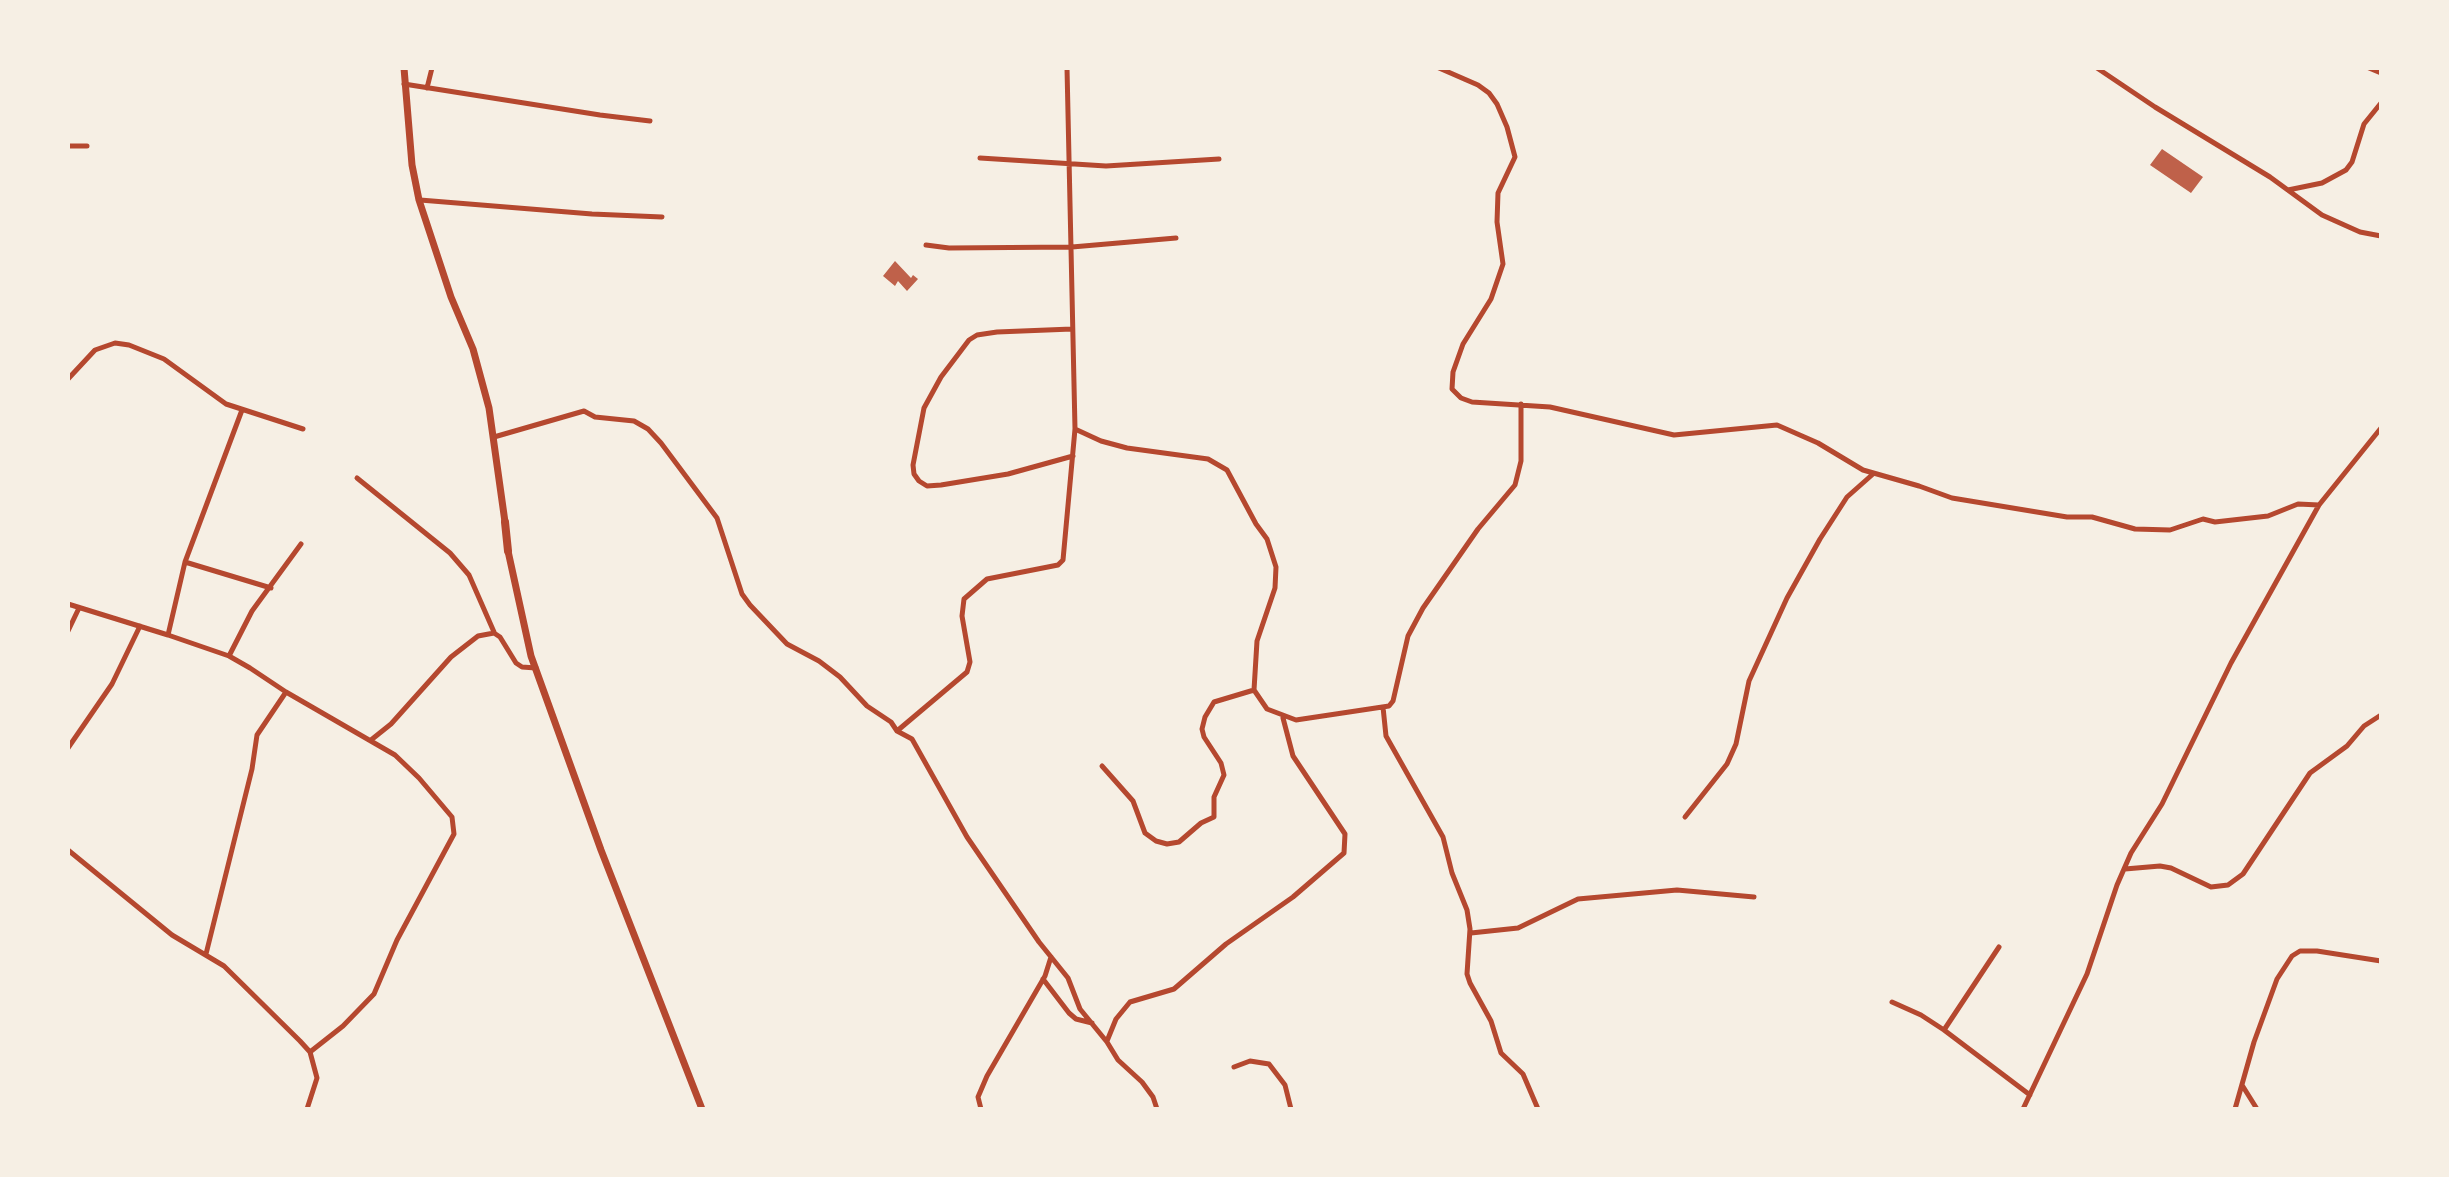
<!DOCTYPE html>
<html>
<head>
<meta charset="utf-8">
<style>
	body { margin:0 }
	#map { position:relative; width:2449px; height:1177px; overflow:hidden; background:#f6efe4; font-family:Inter,sans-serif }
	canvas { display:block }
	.frame { position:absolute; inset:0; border:70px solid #f6efe4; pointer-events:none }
</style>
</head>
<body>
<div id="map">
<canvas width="2449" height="1177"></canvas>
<div class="frame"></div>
</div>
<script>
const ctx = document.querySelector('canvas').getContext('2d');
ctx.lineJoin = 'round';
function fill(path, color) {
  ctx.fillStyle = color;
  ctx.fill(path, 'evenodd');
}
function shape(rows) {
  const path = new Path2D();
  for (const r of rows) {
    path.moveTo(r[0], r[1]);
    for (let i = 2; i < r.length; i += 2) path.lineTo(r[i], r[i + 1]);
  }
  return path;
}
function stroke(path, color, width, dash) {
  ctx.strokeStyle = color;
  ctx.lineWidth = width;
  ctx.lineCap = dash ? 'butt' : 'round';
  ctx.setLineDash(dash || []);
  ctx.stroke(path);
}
fill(shape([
	[2162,149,2203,177,2191,193,2150,165],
	[895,261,911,278,913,275,918,279,907,291,898,281,895,286,883,276]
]), '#bf614a');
stroke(shape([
	[1439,68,1478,85,1489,93,1497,104,1507,127,1515,157,1498,193,1497,222,1503,264,1491,299,1463,344,1453,372,1452,389,1461,398,1472,402,1550,407,1674,435,1777,425,1818,443,1863,470,1919,486,1952,498,2067,517,2092,517,2135,529,2170,530,2203,519,2215,522,2268,516,2298,504,2319,505],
	[2097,68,2155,107,2270,177,2322,215,2360,232,2381,236],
	[2369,68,2381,73],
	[404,84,600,115,650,121],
	[427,88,432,68],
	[68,146,87,146],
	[980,158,1106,166,1219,159],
	[2288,190,2322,183,2346,170,2352,162,2364,124,2381,103],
	[420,200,592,214,662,217],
	[926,245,949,248,1072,247,1176,238],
	[1072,329,997,332,977,335,969,340,941,377,924,408,913,465,914,474,919,481,927,486,941,485,1008,474,1073,456],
	[68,379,95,350,115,343,129,345,164,359,226,404,303,429],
	[1075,429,1101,441,1127,448,1208,459,1227,470,1256,524,1267,539,1276,567,1275,588,1257,641,1254,690,1267,709,1296,720,1389,706,1393,701,1408,636,1423,608,1478,529,1515,485,1521,461,1521,404],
	[494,437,584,411,595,417,634,421,648,429,661,443,717,518,742,594,750,605,787,644,819,661,840,677,867,706,891,722,897,731,912,739,967,837,1039,942,1068,978,1080,1009,1107,1042,1118,1060,1142,1082,1153,1097,1157,1109],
	[357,478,450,553,469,575,494,632],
	[185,562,271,588],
	[68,604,168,635,229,656,250,668,286,692,395,755,419,778,452,817,454,834,397,940,374,994,343,1026,310,1052],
	[68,631,79,608],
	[168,635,185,562,242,410],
	[229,656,252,611,301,544],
	[1383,707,1386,736,1443,837,1452,873,1467,910,1470,929,1467,974,1470,983,1491,1021,1501,1053,1523,1074,1538,1109],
	[897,731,967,672,970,662,962,616,964,599,987,579,1058,565,1063,560,1075,429,1067,68],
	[371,740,391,724,451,657,478,636,494,633,500,637,516,663,522,667,536,668],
	[68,748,112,684,140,626],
	[1102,766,1133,801,1145,833,1156,841,1167,844,1179,842,1201,823,1214,817,1214,797,1224,775,1221,763,1204,737,1202,729,1205,717,1214,702,1254,690],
	[1685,817,1727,764,1736,744,1749,681,1787,598,1820,539,1847,497,1873,474],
	[68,850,172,935,224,966,300,1041,310,1052,317,1078,307,1109],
	[2125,869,2160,866,2171,868,2211,887,2228,885,2243,874,2310,773,2347,746,2364,726,2381,715],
	[1471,933,1518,928,1578,899,1677,890,1754,897],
	[206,954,252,769,257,735,286,692],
	[1043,979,1069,1013,1076,1019,1092,1023],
	[1892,1002,1921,1015,1944,1030,2030,1095],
	[1944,1030,1999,947],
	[1107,1041,1116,1019,1130,1002,1174,989,1226,944,1293,897,1344,853,1345,834,1293,756,1283,718],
	[1234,1067,1250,1061,1269,1064,1285,1085,1291,1109],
	[2242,1085,2257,1109],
	[981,1109,978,1097,987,1076,1045,976,1051,957],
	[2023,1109,2087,974,2117,885,2131,853,2162,804,2231,663,2319,505,2381,428],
	[2235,1109,2254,1042,2277,979,2292,956,2300,951,2317,951,2381,961]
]), '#b5482f', 5);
stroke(shape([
	[404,68,412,165,419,200,451,297,473,349,489,408,505,522],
	[508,551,531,656,601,850,702,1109]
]), '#b5482f', 7);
stroke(shape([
	[505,522,508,551]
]), '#b5482f', 8);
</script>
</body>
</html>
